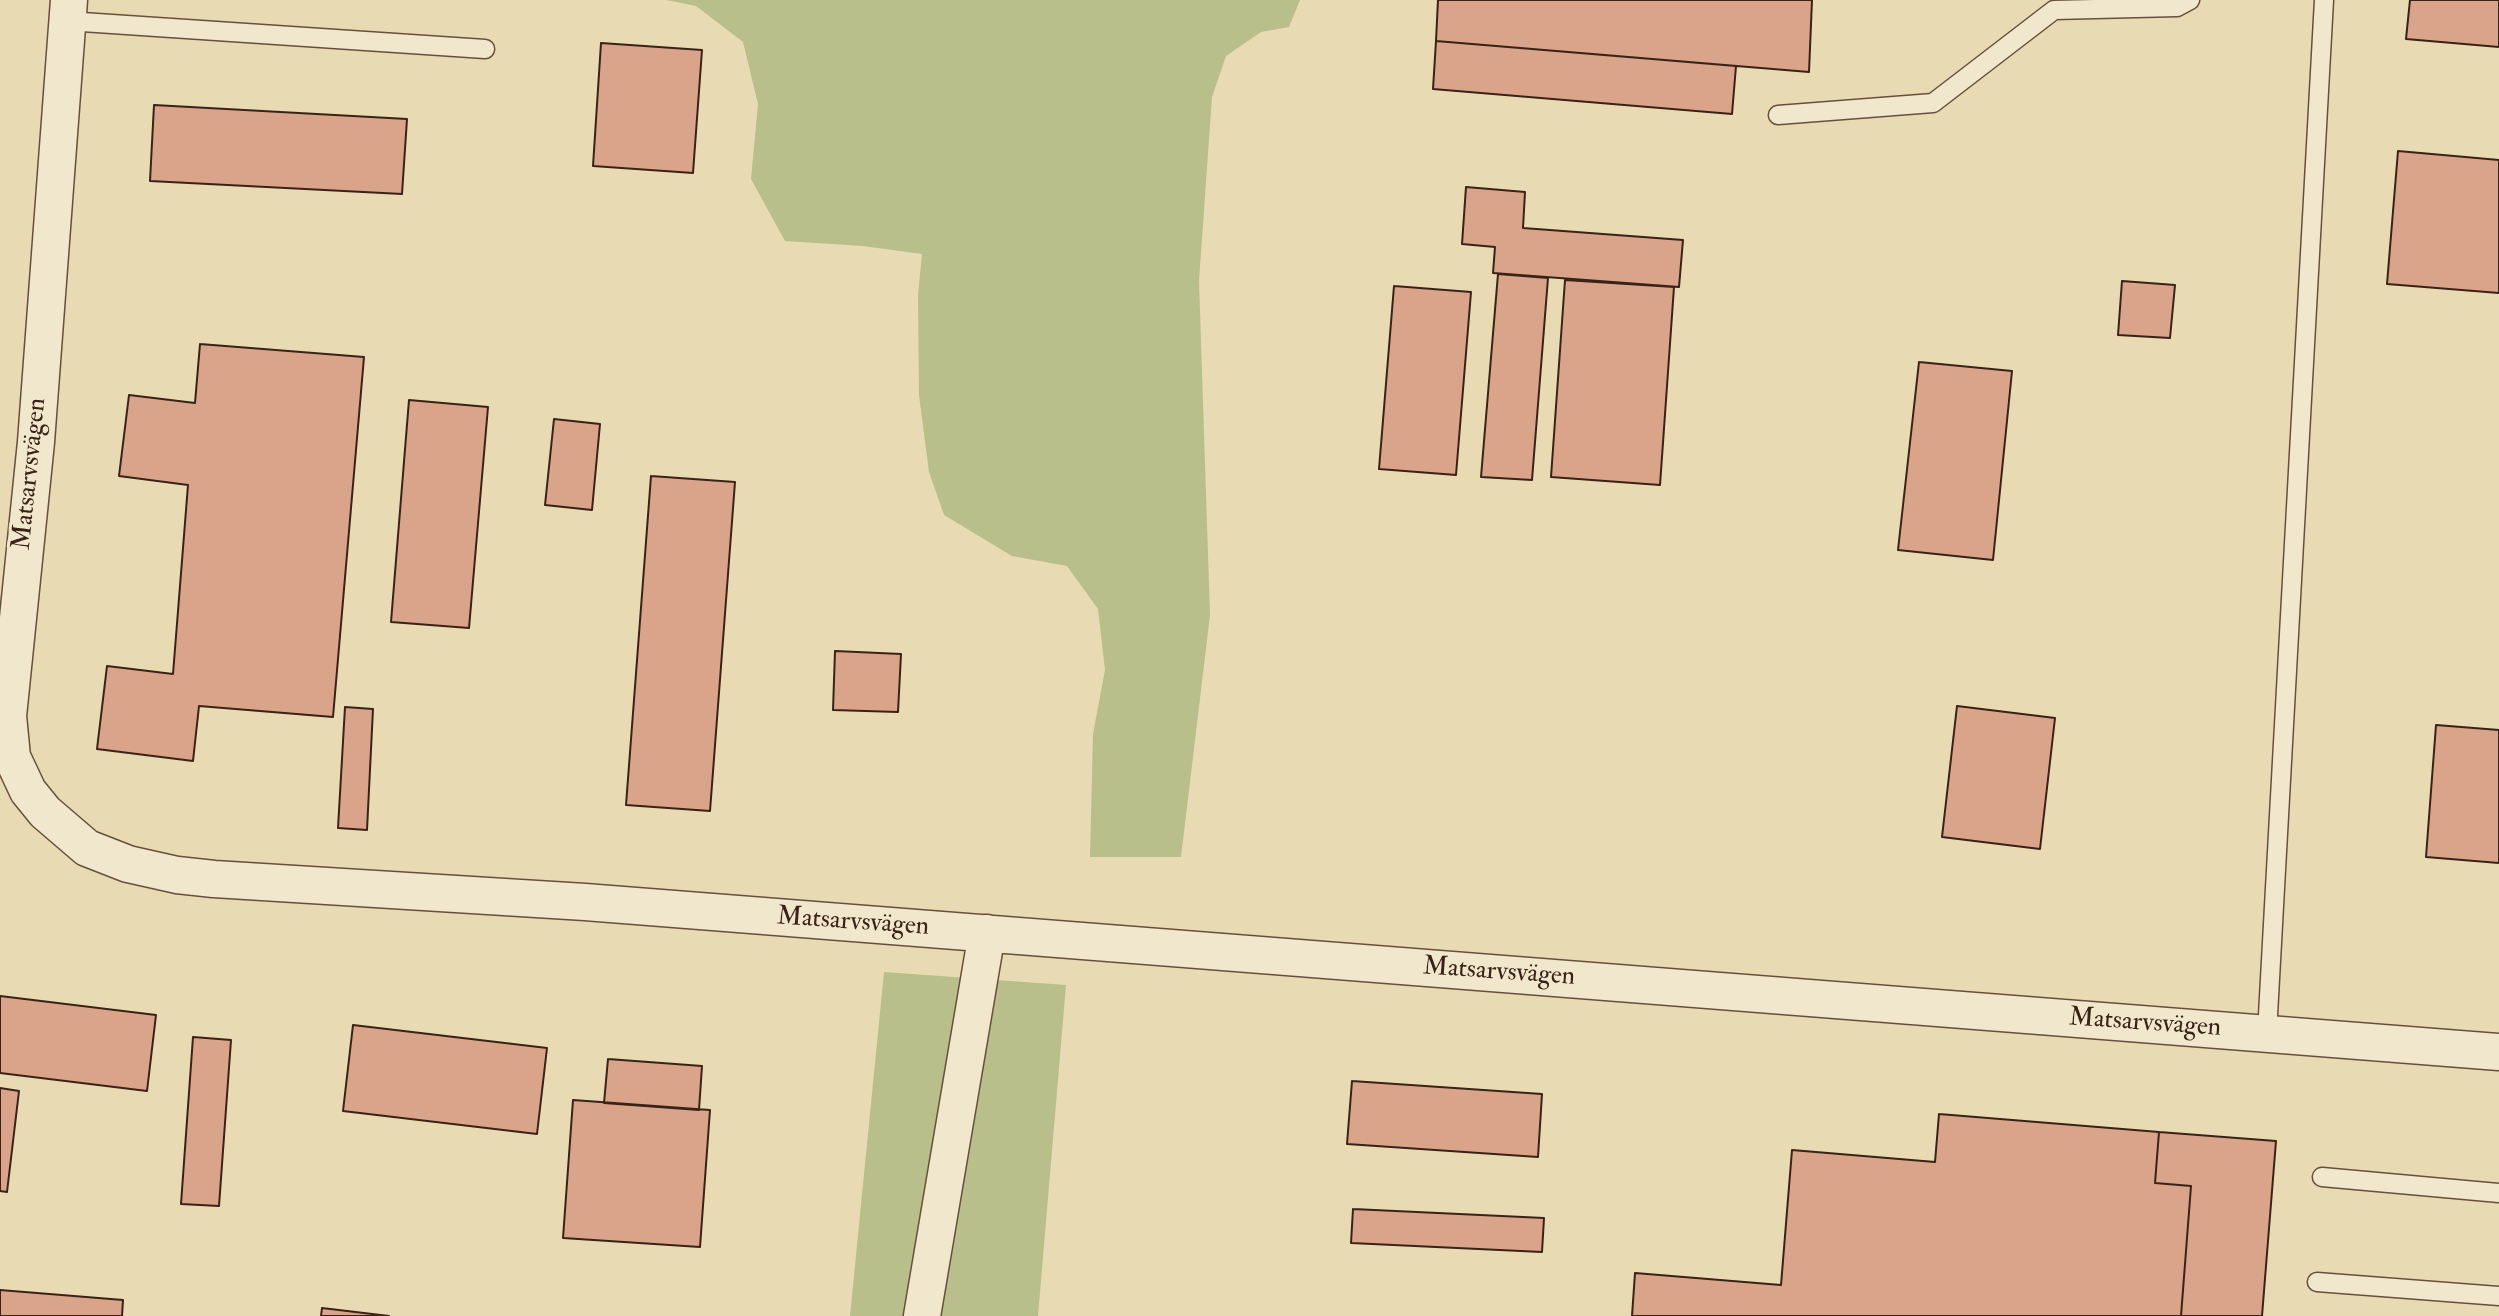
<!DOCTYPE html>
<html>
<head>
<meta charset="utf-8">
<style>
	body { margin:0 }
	canvas { display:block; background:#e8dab2 }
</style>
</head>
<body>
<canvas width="2499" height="1316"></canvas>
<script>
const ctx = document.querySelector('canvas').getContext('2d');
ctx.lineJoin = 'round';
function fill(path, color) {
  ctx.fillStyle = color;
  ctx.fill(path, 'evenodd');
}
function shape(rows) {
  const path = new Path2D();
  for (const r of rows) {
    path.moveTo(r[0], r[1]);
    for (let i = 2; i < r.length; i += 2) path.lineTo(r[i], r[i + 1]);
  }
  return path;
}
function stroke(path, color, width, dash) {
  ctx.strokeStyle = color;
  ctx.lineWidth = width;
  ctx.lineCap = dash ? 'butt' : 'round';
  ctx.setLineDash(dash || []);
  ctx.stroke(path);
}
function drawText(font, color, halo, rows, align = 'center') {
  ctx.font = font + ' "IM FELL Double Pica",serif';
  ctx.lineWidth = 6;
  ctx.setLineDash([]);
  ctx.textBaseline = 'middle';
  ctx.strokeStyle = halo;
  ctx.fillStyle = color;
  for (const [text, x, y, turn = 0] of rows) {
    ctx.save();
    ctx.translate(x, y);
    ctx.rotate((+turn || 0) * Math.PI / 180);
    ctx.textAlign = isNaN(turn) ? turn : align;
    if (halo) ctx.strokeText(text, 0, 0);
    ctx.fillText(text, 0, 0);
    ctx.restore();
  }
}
fill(shape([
	[666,0,1300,0,1289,27,1261,32,1226,56,1212,97,1199,281,1210,615,1181,857,1090,857,1093,734,1105,670,1098,609,1067,566,1012,556,944,515,929,472,919,395,918,295,922,254,863,246,785,241,751,179,758,104,743,42,696,6],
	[884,972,1066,985,1038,1316,850,1316]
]), '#b8bf8a');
const building = shape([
	[1438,0,1812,0,1809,72,1436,41,1438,0],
	[2410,0,2499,0,2499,47,2406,39,2410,0],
	[1436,41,1736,66,1732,114,1433,89,1436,41],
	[601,43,702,50,693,173,593,166,601,43],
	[154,105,407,119,402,194,150,181,154,105],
	[2398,151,2499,160,2499,293,2387,284,2398,151],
	[1466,187,1525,192,1523,228,1683,240,1679,287,1493,273,1495,247,1462,244,1466,187],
	[1498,274,1548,278,1532,480,1481,477,1498,274],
	[1565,280,1674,287,1660,485,1551,477,1565,280],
	[2122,281,2175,285,2170,338,2118,335,2122,281],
	[1394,286,1471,292,1456,475,1379,469,1394,286],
	[200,344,364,357,333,717,199,706,193,761,97,749,107,666,173,674,188,485,119,476,129,395,195,403,200,344],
	[1919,362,2012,371,1993,560,1898,550,1919,362],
	[409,400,488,407,469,628,391,622,409,400],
	[554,419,600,424,592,510,545,505,554,419],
	[651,476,735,482,710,811,626,805,651,476],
	[835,651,901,654,898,712,833,710,835,651],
	[1957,706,2055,718,2040,849,1942,837,1957,706],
	[345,707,373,709,367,830,338,828,345,707],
	[2436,725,2499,730,2499,863,2426,857,2436,725],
	[0,996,156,1015,147,1091,0,1073,0,996],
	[353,1025,547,1048,537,1134,343,1111,353,1025],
	[193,1037,231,1040,219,1206,181,1204,193,1037],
	[608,1059,702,1066,699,1110,604,1103,608,1059],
	[1352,1081,1542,1094,1538,1157,1347,1144,1352,1081],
	[0,1088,19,1091,7,1192,0,1191,0,1088],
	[573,1100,710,1110,700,1247,563,1238,573,1100],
	[1939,1114,2159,1132,2155,1183,2191,1186,2181,1316,1632,1316,1635,1273,1781,1285,1792,1150,1935,1162,1939,1114],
	[2159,1132,2276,1141,2262,1316,2181,1316,2191,1186,2155,1183,2159,1132],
	[1353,1209,1544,1218,1542,1252,1351,1243,1353,1209],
	[0,1290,123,1300,122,1316,0,1316,0,1290],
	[322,1308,389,1316,321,1316,322,1308]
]);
fill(building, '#daa48a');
stroke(building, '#3a2216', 2);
const service = shape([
	[67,21,485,49],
	[1778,115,1933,103,2054,10,2177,7,2190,0],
	[2267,1033,2324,0],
	[2322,1177,2499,1193],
	[2317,1282,2499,1296]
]);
const minor = shape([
	[69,0,36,442,8,716,12,757,28,791,45,812,87,848,128,864,177,875,214,879,585,902,2499,1052],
	[922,1316,987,933]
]);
stroke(service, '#66503d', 21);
stroke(minor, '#66503d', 39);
stroke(service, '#f0e7cd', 18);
stroke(minor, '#f0e7cd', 36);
drawText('26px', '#3a2216', '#f0e7cd', [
	["Matsarvsvägen",31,474,-84],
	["Matsarvsvägen",853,923,4],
	["Matsarvsvägen",1499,973,4],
	["Matsarvsvägen",2145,1024,4]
]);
</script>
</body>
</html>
